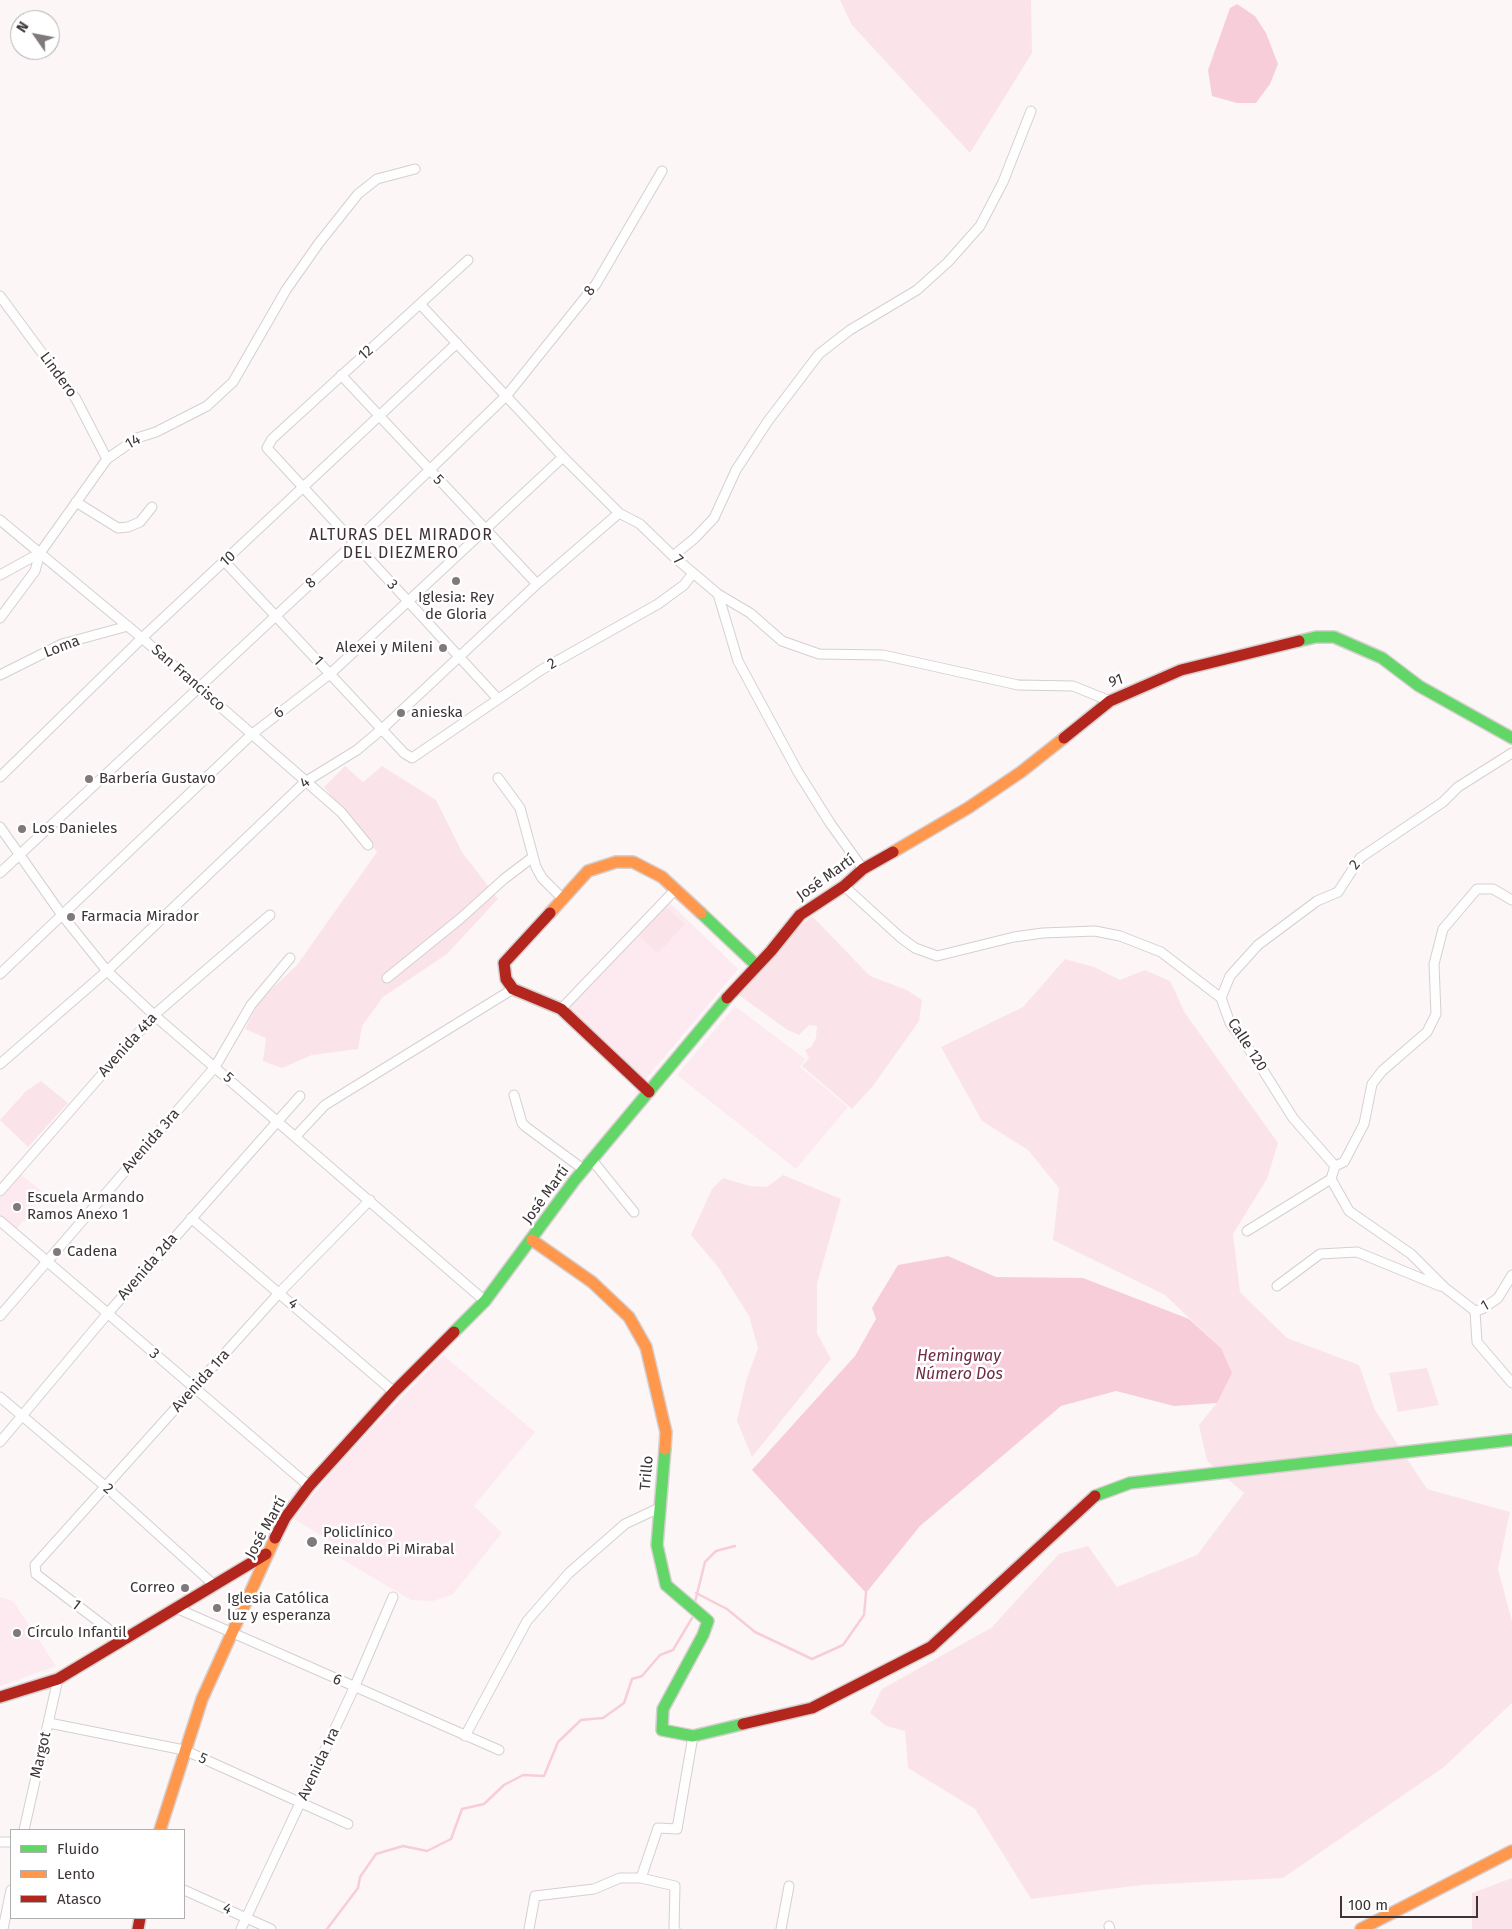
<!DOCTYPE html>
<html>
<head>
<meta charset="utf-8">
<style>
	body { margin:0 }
	#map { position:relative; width:1512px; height:1929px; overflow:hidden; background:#fcf6f7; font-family:"Fira Sans",sans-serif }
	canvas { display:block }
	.legend { position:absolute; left:10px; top:1829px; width:175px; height:90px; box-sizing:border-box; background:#fff; border:1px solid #b1aeaf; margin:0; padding:6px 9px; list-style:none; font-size:15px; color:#3d3538 }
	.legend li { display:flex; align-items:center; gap:10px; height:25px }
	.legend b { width:25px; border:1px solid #b1aeaf }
	.north { position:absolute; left:10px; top:10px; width:50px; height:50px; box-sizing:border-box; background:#fff; border:1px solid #b1aeaf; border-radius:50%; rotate:303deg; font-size:14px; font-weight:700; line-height:20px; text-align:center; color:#3d3538 }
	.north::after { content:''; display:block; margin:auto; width:18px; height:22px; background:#80797b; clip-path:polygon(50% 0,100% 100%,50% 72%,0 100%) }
	.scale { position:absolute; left:1340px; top:1896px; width:138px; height:22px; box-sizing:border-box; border:2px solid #3d3538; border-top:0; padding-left:6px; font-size:15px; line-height:18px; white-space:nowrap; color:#3d3538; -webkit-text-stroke:4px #fff; paint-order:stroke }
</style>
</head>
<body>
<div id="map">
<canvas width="1512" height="1929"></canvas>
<ul class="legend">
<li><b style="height:6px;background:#63d668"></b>Fluido</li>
<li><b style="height:6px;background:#ff974d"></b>Lento</li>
<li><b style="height:6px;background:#b3261e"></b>Atasco</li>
</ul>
<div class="north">N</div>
<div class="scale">100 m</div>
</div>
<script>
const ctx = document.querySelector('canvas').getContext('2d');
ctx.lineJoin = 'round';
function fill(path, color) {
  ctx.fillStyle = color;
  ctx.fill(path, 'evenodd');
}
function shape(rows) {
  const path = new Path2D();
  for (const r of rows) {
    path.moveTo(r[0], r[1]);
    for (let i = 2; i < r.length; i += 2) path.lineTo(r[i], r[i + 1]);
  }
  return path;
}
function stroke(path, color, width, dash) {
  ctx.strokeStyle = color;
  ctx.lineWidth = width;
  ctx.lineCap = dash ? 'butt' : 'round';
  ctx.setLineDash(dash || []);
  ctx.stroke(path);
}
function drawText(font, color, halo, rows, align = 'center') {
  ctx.font = font + ' "Fira Sans",sans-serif';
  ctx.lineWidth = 5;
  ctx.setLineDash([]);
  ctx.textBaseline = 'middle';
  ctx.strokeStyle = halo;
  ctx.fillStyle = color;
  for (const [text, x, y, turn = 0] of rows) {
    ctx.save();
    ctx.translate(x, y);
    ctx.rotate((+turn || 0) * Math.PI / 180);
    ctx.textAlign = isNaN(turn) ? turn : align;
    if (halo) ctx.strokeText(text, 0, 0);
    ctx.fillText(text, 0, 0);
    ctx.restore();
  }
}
fill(shape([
	[667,900,738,969,644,1081,565,1010],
	[735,1006,805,1059,800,1067,848,1107,796,1169,677,1075],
	[20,1174,45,1194,16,1230,0,1217,0,1197],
	[443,1355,535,1432,474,1506,502,1533,452,1595,433,1601,411,1600,338,1557,340,1547,294,1519,338,1464],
	[0,1597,13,1601,56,1666,0,1686]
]), '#fdeaf0');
fill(shape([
	[840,0,1031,0,1032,53,970,153,852,25],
	[345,766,363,782,382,766,436,800,462,852,498,899,447,954,383,997,362,1026,358,1049,312,1055,282,1068,263,1061,266,1038,245,1029,259,1001,297,965,377,852,324,787],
	[666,907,685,924,658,953,639,936],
	[812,916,870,976,907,990,922,1000,919,1021,873,1086,852,1109,802,1066,809,1058,805,1050,811,1047,816,1038,817,1026,809,1025,799,1035,786,1029,739,995,739,991,771,951],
	[1065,959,1094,967,1120,980,1145,970,1170,981,1185,1013,1278,1143,1267,1179,1233,1234,1240,1292,1287,1338,1359,1365,1375,1410,1427,1489,1510,1512,1498,1569,1512,1621,1512,1703,1444,1767,1283,1878,1142,1885,1031,1899,975,1809,908,1768,905,1731,886,1726,870,1713,882,1689,991,1628,1059,1554,1088,1546,1117,1587,1197,1555,1244,1493,1207,1461,1199,1425,1217,1403,1221,1348,1165,1295,1053,1240,1059,1188,1028,1150,982,1121,941,1047,1023,1007],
	[41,1081,68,1103,28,1147,0,1120,26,1091],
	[783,1175,841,1199,817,1284,817,1333,831,1359,752,1457,737,1421,746,1381,758,1348,749,1316,718,1267,691,1235,712,1189,723,1178,750,1186,767,1187],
	[1427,1368,1439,1405,1398,1412,1389,1373],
	[1512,1878,1512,1929,1472,1929,1472,1893]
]), '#fae4ea');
fill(shape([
	[1237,4,1255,16,1266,33,1278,64,1270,84,1256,103,1237,103,1212,96,1208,70,1230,8],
	[948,1256,996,1277,1083,1278,1189,1319,1221,1348,1232,1373,1217,1403,1174,1406,1116,1391,1061,1406,920,1526,866,1593,752,1470,855,1356,876,1319,872,1308,898,1265]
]), '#f8cdda');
stroke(shape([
	[696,1593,727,1609,755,1632,812,1659,843,1645,864,1615,866,1593],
	[695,1602,705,1562,716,1551,735,1546],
	[327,1929,358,1888,360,1877,376,1854,403,1846,427,1851,451,1839,462,1809,484,1804,504,1785,523,1775,544,1776,558,1742,581,1720,603,1718,624,1703,632,1679,642,1676,660,1655,673,1650,692,1618]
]), '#f8cdda', 2.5);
const street = shape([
	[468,260,272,439,267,448,498,699],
	[0,296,76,399,107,459],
	[420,304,563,457,619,513,640,524,673,556,718,594,750,613,782,641,819,654,883,655,1018,685,1073,686,1110,701],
	[341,375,537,584],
	[76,502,118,528,128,527,140,522,152,507],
	[0,520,142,638,341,812,368,845],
	[673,556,695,538,714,518,736,470,768,421,819,354,850,330,917,290,948,262,980,226,1003,182,1031,111],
	[225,562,404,753,412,758,541,670,658,604,684,585,693,573],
	[0,575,40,553],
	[718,594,738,661,798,772,830,823,863,869],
	[0,618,35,571,40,553,107,459,137,438,156,432,207,406,233,382,286,290,319,243,358,194,377,179,415,169],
	[0,675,62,644,128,626],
	[0,777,142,638,457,343],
	[498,778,520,808,536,867,542,878,563,899],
	[0,827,62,915,107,971,154,1015,485,1301],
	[0,873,353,544,507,395,596,284,662,171],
	[844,886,900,937,915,948,937,956,1014,937,1043,933,1095,931,1120,936,1161,952,1221,998,1230,1023,1256,1059,1293,1118,1335,1166,1331,1179,1349,1211,1411,1254,1444,1287,1475,1311,1477,1342,1512,1383],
	[0,974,251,735,330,674,563,457],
	[387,978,461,918,504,879,533,857],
	[1221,998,1230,976,1258,945,1317,901,1338,892,1360,858,1443,802,1458,787,1512,753],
	[561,1009,675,890],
	[0,1064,107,971,305,782,357,750,382,729,537,584,619,513],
	[514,1095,522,1123,526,1127,583,1169],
	[295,1137,325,1105,513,989],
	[592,1160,634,1212],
	[1335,1166,1344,1162,1364,1124,1372,1084,1382,1071,1427,1032,1436,1014,1434,964,1443,929,1477,889,1493,889,1512,900],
	[0,1191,154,1015,270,915],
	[191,1218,394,1392],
	[0,1221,309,1486],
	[1247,1231,1331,1179],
	[1277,1286,1320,1254,1357,1252,1440,1286],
	[1475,1311,1482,1309,1498,1298,1512,1275],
	[0,1316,215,1067,251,1005,290,958],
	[0,1397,106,1487,213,1584],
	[0,1442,108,1313,300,1096],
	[176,1608,499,1750],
	[124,1641,36,1574,35,1565,279,1293,370,1200],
	[49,1723,184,1750,348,1824],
	[465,1736,527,1621,569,1573,625,1524,659,1508],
	[24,1830,58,1679],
	[0,1842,11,1842],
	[641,1878,658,1828,677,1829,693,1736],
	[184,1890,271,1929],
	[1109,1926,1110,1929],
	[3,1929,11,1890],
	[241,1929,354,1688,393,1597],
	[529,1929,535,1896,594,1889,620,1878,641,1878,675,1886,674,1927,675,1929],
	[781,1929,789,1886]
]);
const fast = shape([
	[1299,641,1316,637,1334,637,1382,658,1419,686,1512,738],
	[701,913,756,965],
	[454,1332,485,1301,574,1181,727,998],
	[665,1449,657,1545,666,1585,708,1621,703,1635,663,1709,662,1730,693,1736,743,1724],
	[1095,1496,1130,1483,1512,1440]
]);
const slow = shape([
	[893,852,968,808,1021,772,1064,738],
	[550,913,588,871,616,862,633,862,662,877,701,913],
	[532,1240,592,1282,629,1317,646,1347,666,1432,665,1449],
	[160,1830,202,1699,275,1538],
	[1361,1929,1512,1851]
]);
const jam = shape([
	[1064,738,1110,701,1181,670,1299,641],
	[550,913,504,963,506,979,513,989,561,1009,649,1092],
	[727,998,771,951,800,915,844,886,863,869,893,852],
	[275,1538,285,1518,309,1486,394,1392,454,1332],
	[0,1697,58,1679,266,1554],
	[743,1724,812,1708,931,1647,1095,1496],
	[138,1929,140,1918]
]);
stroke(street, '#d6cfd0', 11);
stroke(fast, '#d6cfd0', 14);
stroke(slow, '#d6cfd0', 14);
stroke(jam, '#d6cfd0', 14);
stroke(street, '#fffefe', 9);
stroke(fast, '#63d668', 11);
stroke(slow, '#ff974d', 11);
stroke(jam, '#b3261e', 11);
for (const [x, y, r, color] of [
	[456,581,5,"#80797b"],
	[443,648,5,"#80797b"],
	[401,713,5,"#80797b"],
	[89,779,5,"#80797b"],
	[22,829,5,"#80797b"],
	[71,917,5,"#80797b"],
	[17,1207,5,"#80797b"],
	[57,1252,5,"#80797b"],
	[312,1542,6,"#80797b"],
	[185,1588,5,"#80797b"],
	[217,1608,5,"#80797b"],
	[17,1633,5,"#80797b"]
]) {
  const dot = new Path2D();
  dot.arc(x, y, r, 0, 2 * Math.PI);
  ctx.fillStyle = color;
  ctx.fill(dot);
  stroke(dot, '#fff', 2);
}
drawText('15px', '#3d3538', '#fff', [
	["8",590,291,-53],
	["12",366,353,-42],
	["Lindero",58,375,54],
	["14",133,442,-29],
	["5",438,480,46],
	["10",228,559,-43],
	["7",678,560,42],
	["8",311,583,-43],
	["3",392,585,47],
	["Loma",62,647,-21],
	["1",318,661,47],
	["2",552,664,-30],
	["San Francisco",188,678,41],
	["91",1116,681,-18],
	["6",279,713,-38],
	["4",305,783,-38],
	["2",1355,865,-51],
	["José Martí",826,878,-36],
	["Avenida 4ta",128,1045,-48],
	["Calle 120",1247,1045,57],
	["5",228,1078,42],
	["Avenida 3ra",151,1141,-49],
	["José Martí",546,1195,-54],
	["Avenida 2da",148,1267,-49],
	["4",293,1304,41],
	["1",1485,1306,-29],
	["3",154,1354,41],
	["Avenida 1ra",201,1381,-48],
	["Trillo",647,1473,-85],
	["2",108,1489,42],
	["José Martí",266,1528,-61],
	["1",76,1605,37],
	["6",337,1680,24],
	["Margot",41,1755,-77],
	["5",203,1759,24],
	["Avenida 1ra",319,1764,-65],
	["4",227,1909,24]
]);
drawText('15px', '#3d3538', '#fff', [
	["Iglesia: Rey",456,598,"center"],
	["de Gloria",456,615,"center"],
	["Alexei y Mileni",433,648,"right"],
	["anieska",411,713],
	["Barbería Gustavo",99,779],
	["Los Danieles",32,829],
	["Farmacia Mirador",81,917],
	["Escuela Armando",27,1198],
	["Ramos Anexo 1",27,1215],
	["Cadena",67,1252],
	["Policlínico",323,1533],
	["Reinaldo Pi Mirabal",323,1550],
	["Correo",175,1588,"right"],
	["Iglesia Católica",227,1599],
	["luz y esperanza",227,1616],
	["Círculo Infantil",27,1633]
], 'left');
ctx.letterSpacing = '1px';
drawText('16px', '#3f3035', '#fff', [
	["ALTURAS DEL MIRADOR",401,536],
	["DEL DIEZMERO",401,554]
]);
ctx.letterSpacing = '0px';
drawText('italic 16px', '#6e2a45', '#fff', [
	["Hemingway",959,1357],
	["Número Dos",959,1375]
]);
</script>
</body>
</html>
